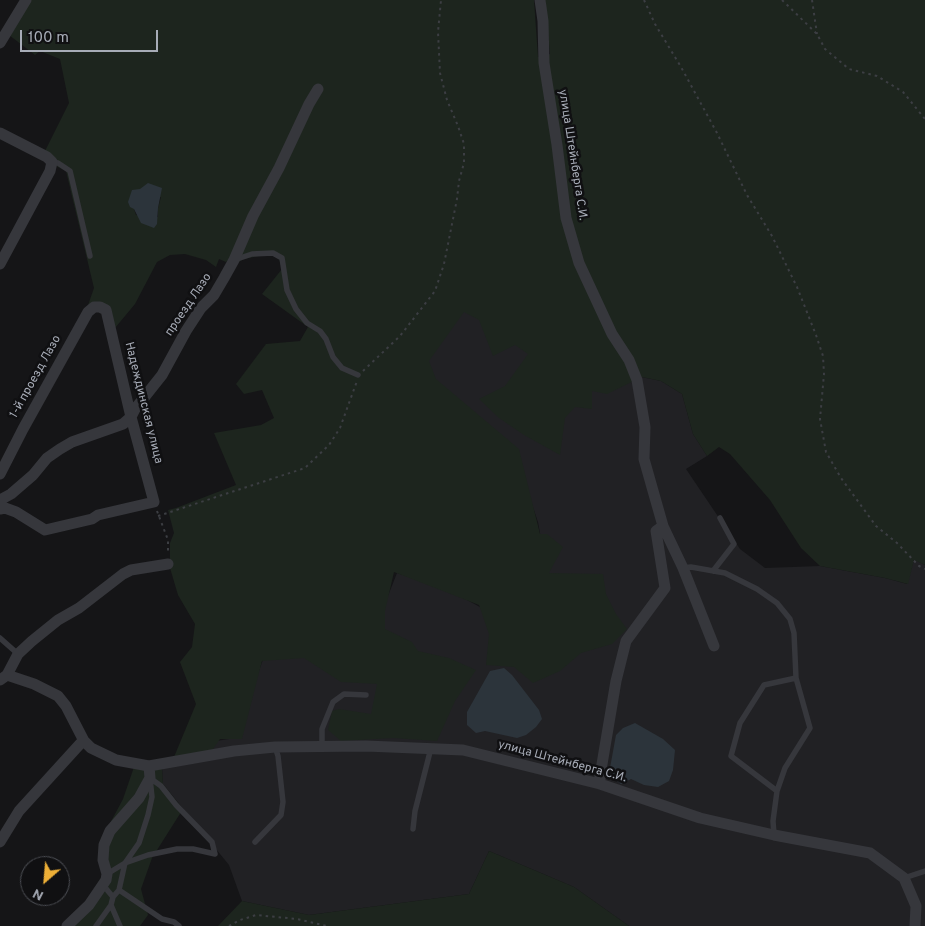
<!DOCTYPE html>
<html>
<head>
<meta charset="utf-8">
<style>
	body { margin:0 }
	#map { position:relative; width:925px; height:926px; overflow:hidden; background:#151517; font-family:Overpass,sans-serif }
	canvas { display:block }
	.north { position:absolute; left:20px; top:856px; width:50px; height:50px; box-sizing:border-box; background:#101012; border:1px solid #4c4e54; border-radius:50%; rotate:207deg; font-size:14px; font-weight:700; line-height:20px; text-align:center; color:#a7acb7 }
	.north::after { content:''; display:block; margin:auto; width:18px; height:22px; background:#edaf37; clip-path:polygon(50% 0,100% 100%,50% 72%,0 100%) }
	.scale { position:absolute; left:20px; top:30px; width:138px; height:22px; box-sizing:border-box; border:2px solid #a7acb7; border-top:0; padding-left:6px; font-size:15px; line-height:18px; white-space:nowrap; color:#a7acb7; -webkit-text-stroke:4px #101012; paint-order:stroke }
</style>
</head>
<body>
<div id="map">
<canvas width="925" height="926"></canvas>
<div class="north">N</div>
<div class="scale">100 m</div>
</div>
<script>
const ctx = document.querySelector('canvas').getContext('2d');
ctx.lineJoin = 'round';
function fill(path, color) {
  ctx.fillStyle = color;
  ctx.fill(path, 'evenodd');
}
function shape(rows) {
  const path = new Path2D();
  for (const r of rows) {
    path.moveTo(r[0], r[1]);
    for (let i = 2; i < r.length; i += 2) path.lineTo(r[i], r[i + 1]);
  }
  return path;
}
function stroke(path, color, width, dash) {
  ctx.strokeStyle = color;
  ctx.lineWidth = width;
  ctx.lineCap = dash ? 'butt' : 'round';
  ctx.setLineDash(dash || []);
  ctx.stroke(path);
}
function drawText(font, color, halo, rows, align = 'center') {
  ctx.font = font + ' Overpass,sans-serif';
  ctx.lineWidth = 5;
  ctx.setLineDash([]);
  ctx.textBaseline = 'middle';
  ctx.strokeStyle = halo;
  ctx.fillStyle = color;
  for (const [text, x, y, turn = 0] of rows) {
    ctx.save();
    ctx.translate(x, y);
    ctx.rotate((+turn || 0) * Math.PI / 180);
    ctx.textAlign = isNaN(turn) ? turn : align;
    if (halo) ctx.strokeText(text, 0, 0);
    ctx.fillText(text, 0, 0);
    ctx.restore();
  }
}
fill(shape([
	[473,307,642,377,661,381,682,394,693,434,707,456,686,469,740,549,765,568,820,566,885,578,907,584,914,559,925,565,925,926,629,926,574,887,489,851,469,894,309,915,242,901,229,865,163,784,162,768,216,741,235,738,265,654,371,639,397,573,451,591,487,611,555,615,538,522,511,443,421,378,414,354,457,310]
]), '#212124');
fill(shape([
	[29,0,534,0,538,57,550,54,545,0,925,0,925,565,914,560,908,584,885,578,820,566,801,548,770,500,730,454,719,447,707,456,693,434,682,394,661,381,642,377,607,394,592,391,592,409,575,407,565,418,560,455,524,435,499,418,479,399,505,386,528,354,515,345,493,356,479,320,464,312,429,361,436,379,519,449,540,534,547,534,563,547,549,573,603,574,606,594,616,614,627,629,612,644,581,653,560,671,533,683,514,667,486,665,489,634,479,605,394,572,385,611,385,629,412,642,418,651,449,658,476,670,455,701,437,741,393,738,341,741,328,730,332,711,339,709,371,714,377,684,341,682,304,658,262,661,242,739,220,739,211,752,174,757,196,704,180,662,192,647,195,624,178,595,170,568,170,543,174,533,168,510,176,508,236,485,214,433,261,425,274,418,262,390,244,394,236,384,266,344,300,341,308,327,262,294,282,269,279,259,273,256,259,256,244,259,237,263,231,258,226,262,219,259,216,267,206,260,185,254,170,255,157,262,135,304,115,328,107,308,87,308,94,288,66,171,56,166,44,153,69,103,60,59,40,51,35,55,9,35],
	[161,197,158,208,158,217,136,215,134,209],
	[134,767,162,768,163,784,183,809,152,858,141,889,148,915,140,926,71,926,102,876,100,842,123,799],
	[489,851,574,887,629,926,218,926,242,901,309,915,469,894]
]), '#1d251e');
fill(shape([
	[148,183,162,188,158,208,157,224,154,228,141,223,134,209,130,207,128,202,132,190,140,189],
	[504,668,512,675,539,710,542,719,536,727,526,735,517,738,485,731,476,733,467,725,467,712,490,671],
	[635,723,663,739,675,750,673,770,669,781,658,787,644,785,631,779,621,784,614,779,610,768,616,735,623,728]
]), '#2c343b');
stroke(shape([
	[644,0,655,24,681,67,717,133,747,195,772,236,797,287,816,335,823,356,824,374,820,419,826,452,841,478,876,526,897,543,919,566,925,569],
	[782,0,817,34,825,49,849,69,877,76,903,92,925,119],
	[812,0,817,34],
	[363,371,400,336,435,291,444,264,457,199,459,181,464,163,464,144,458,126,447,100,440,73,438,32,441,0],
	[157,511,168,540,168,554],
	[158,516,305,468,329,445,340,428,357,381],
	[229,926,240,920,256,915,297,919,327,926]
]), '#3c3e43', 2, [2.5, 4]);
stroke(shape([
	[52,162,58,163,70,171,90,256],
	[234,260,252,254,273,253,282,258,287,290,296,309,307,323,320,331,326,339,333,357,342,368,358,375],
	[683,568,691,567,725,573,757,589,777,603,790,619,794,633,796,678,764,685,740,723,731,756,777,791,773,821,774,835],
	[713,571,734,544,720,518],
	[0,638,18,654],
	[322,747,322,729,333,702,344,694,366,695],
	[150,778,161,786,176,805,212,842,215,854,193,849,177,849,148,855,125,863,139,843,148,815,152,797,150,778],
	[777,791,785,768,810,728,796,678],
	[413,829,415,811,431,748],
	[255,842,281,815,283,802,278,756,275,747],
	[904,878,925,871],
	[103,885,113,897,119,890,125,863,107,874],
	[119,890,162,919,174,922,179,926],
	[111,905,120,926],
	[96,926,111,905,113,897]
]), '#36373c', 5.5);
stroke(shape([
	[540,0,543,21,544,63,557,145,566,218,579,263,612,334,629,360,637,380,645,427,644,459,663,526,683,568,714,646],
	[0,43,26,0],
	[0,133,47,157,52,162,50,171,0,264],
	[0,474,23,429,88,312,94,307,100,307,106,310,131,417,154,502,98,515,92,519,45,530,16,512,5,508,0,509],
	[0,500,11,494,33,475,47,458,60,449,72,442,123,424,131,417,135,409,162,375,186,331,201,308,214,295,224,278,234,260,253,216,279,168,309,104,318,89],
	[7,675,34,684,58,696,66,706,84,741,91,748,116,760,149,766,234,751,275,747,366,746,463,750,600,784,700,818,774,835,870,853,904,878,916,906,915,926],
	[0,680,7,675,18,654,32,641,58,620,79,608,123,574,131,570,168,564],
	[600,784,600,776,616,681,626,641,665,588,656,531,663,526],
	[0,842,19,811,80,744,84,741],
	[67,926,89,905,106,880,107,874,103,860,104,845,110,831,139,798,150,778,149,766]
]), '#36373c', 11);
drawText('12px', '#a7acb7', '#101012', [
	["улица Штейнберга С.И.",572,155,81],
	["проезд Лазо",189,305,-56],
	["1-й проезд Лазо",36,377,-61],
	["Надеждинская улица",143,403,76],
	["улица Штейнберга С.И.",562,762,15]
]);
</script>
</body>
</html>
